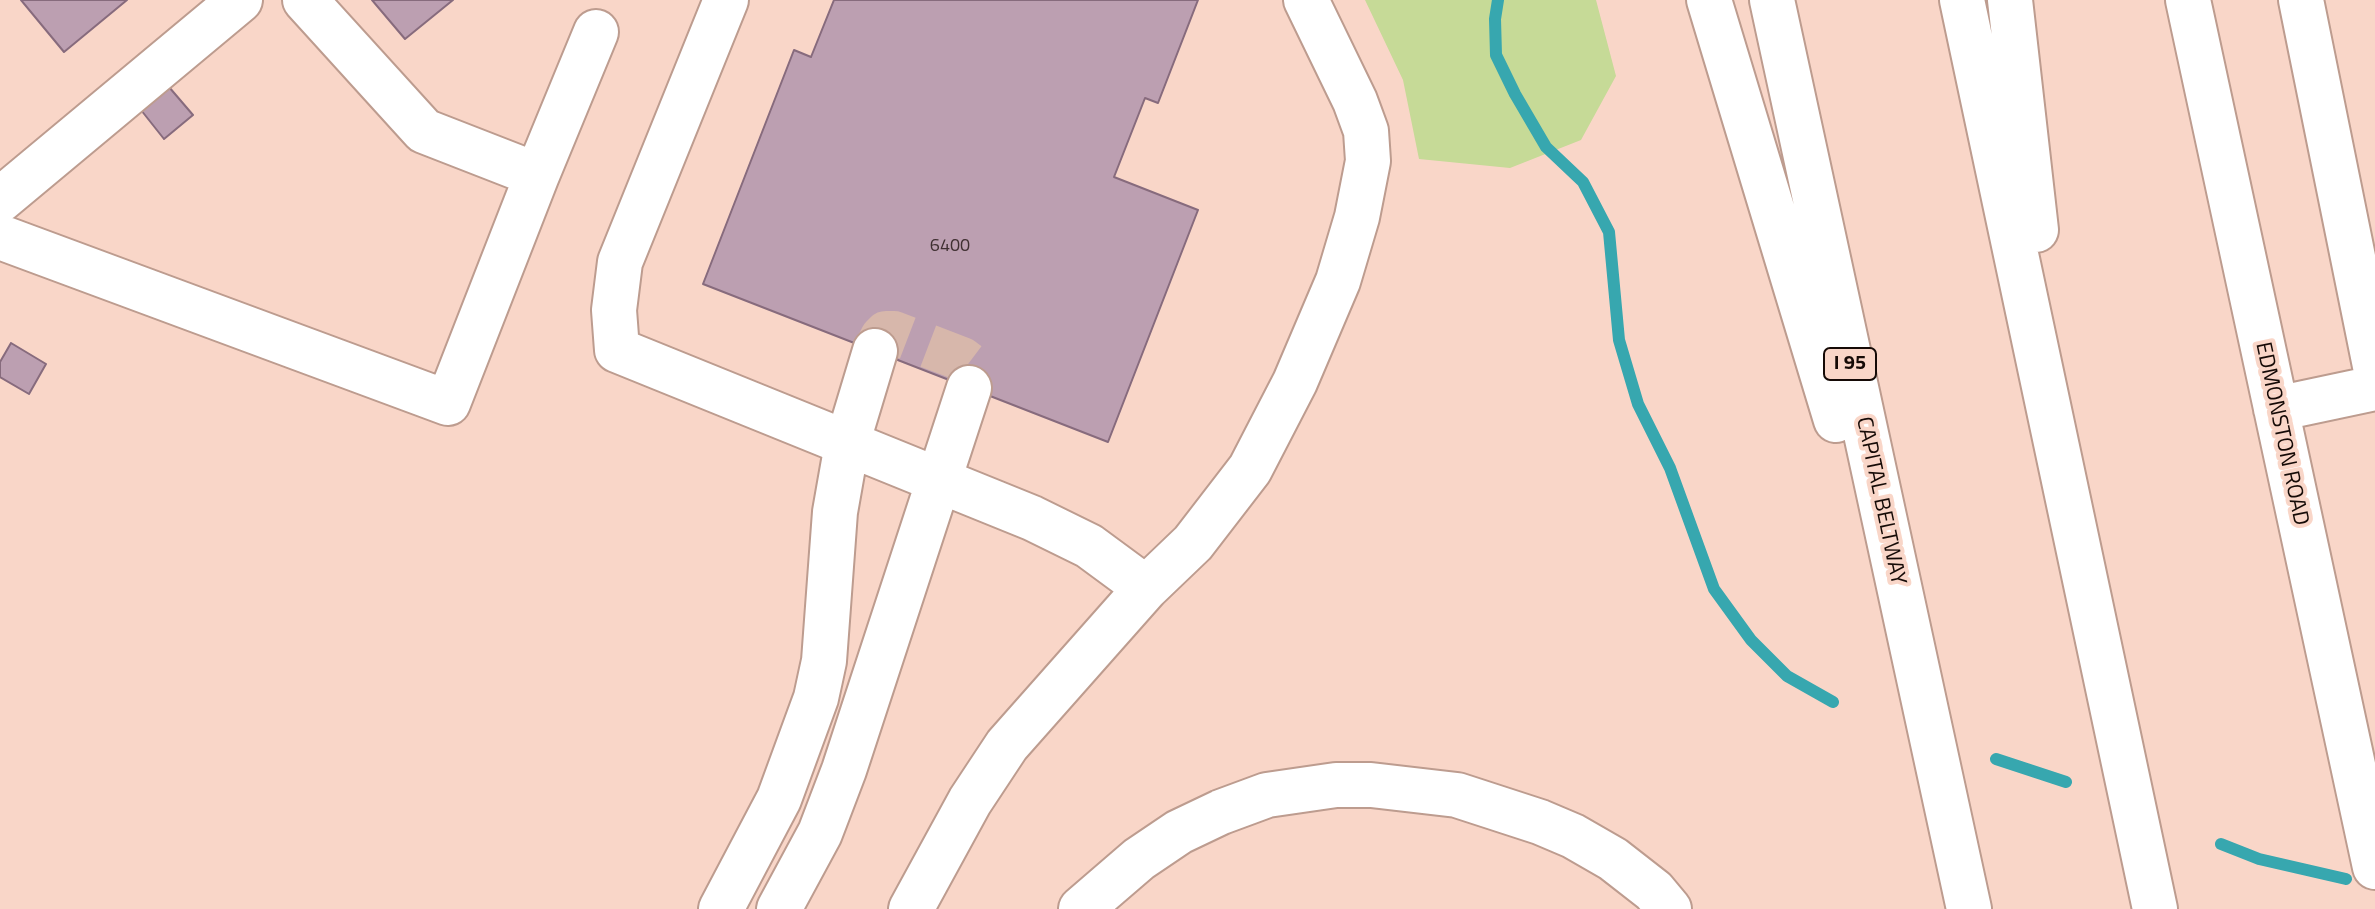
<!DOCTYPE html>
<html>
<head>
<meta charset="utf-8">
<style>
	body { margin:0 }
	canvas { display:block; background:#f9d6c8 }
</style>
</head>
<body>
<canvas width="2375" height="909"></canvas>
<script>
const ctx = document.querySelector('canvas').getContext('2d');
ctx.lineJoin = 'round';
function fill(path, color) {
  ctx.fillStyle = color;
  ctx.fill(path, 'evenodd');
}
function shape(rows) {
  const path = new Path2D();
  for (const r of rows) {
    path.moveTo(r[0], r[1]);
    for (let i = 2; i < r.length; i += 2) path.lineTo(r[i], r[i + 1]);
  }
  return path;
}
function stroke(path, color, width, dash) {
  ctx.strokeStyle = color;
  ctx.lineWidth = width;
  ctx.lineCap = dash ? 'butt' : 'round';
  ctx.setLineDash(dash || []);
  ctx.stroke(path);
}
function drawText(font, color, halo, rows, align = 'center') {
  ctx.font = font + ' "Titillium Web",sans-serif';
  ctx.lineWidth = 8;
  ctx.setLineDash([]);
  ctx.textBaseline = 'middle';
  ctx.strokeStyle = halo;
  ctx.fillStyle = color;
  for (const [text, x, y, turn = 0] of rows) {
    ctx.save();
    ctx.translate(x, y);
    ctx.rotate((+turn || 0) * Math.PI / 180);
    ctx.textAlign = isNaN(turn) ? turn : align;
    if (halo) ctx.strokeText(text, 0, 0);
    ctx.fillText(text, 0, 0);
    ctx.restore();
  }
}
fill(shape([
	[1365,0,1596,0,1616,76,1581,140,1510,168,1419,159,1403,80]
]), '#c6da97');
stroke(shape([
	[1498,0,1495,19,1496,55,1515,94,1546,147,1583,182,1609,232,1619,340,1638,404,1670,468,1714,589,1751,640,1787,676,1833,702],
	[1996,759,2066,782],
	[2221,844,2259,859,2346,879]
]), '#37a7af', 12);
const building = shape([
	[21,0,127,0,64,52,21,0],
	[372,0,453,0,405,39,372,0],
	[834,0,1198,0,1158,103,1145,98,1114,177,1198,210,1108,442,703,284,794,50,811,57,834,0],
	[169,87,193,115,164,139,141,110,169,87],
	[11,343,46,364,29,394,0,377,0,362,11,343]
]);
fill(building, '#bc9fb1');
stroke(building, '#876b7d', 2);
stroke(shape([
	[875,351,882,337,886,333,894,333,962,359,970,365,972,373,969,388]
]), '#d7b7ab', 44, [44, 22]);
const minor = shape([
	[726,0,620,262,614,310,617,350,1032,518,1089,546,1146,588],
	[2188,0,2375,867],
	[2301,0,2375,366],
	[537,175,596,32],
	[0,200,240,0],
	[0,237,448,403,537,175,424,131,305,0],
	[2276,409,2375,388],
	[721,909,779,799,816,698,824,661,835,512,847,444,875,351],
	[779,909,820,833,844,770,969,388],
	[911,909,970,801,1007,745,1146,588,1193,543,1250,469,1295,382,1338,281,1357,217,1368,161,1366,131,1355,101,1306,0],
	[1081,909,1139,859,1179,832,1221,812,1267,795,1336,785,1371,785,1457,795,1540,822,1573,836,1613,859,1654,891,1669,909]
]);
const highway = shape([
	[1709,0,1836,420],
	[1772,0,1969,909],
	[1962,0,2155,909],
	[2010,0,2036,230]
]);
stroke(minor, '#bd9c8f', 48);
stroke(highway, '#bd9c8f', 48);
stroke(minor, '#fff', 44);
stroke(highway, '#fff', 44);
drawText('18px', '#3f2f31', null, [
	["6400",950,247]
]);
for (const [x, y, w] of [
	[1850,364,52]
]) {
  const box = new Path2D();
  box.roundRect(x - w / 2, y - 16, w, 32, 6);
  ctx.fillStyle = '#f9d6c8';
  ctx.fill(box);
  stroke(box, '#150a06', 2);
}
drawText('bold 20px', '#150a06', null, [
	["I 95",1850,364]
]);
drawText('22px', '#150a06', '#f9d6c8', [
	["EDMONSTON ROAD",2281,434,78],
	["CAPITAL BELTWAY",1880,501,78]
]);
</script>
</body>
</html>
